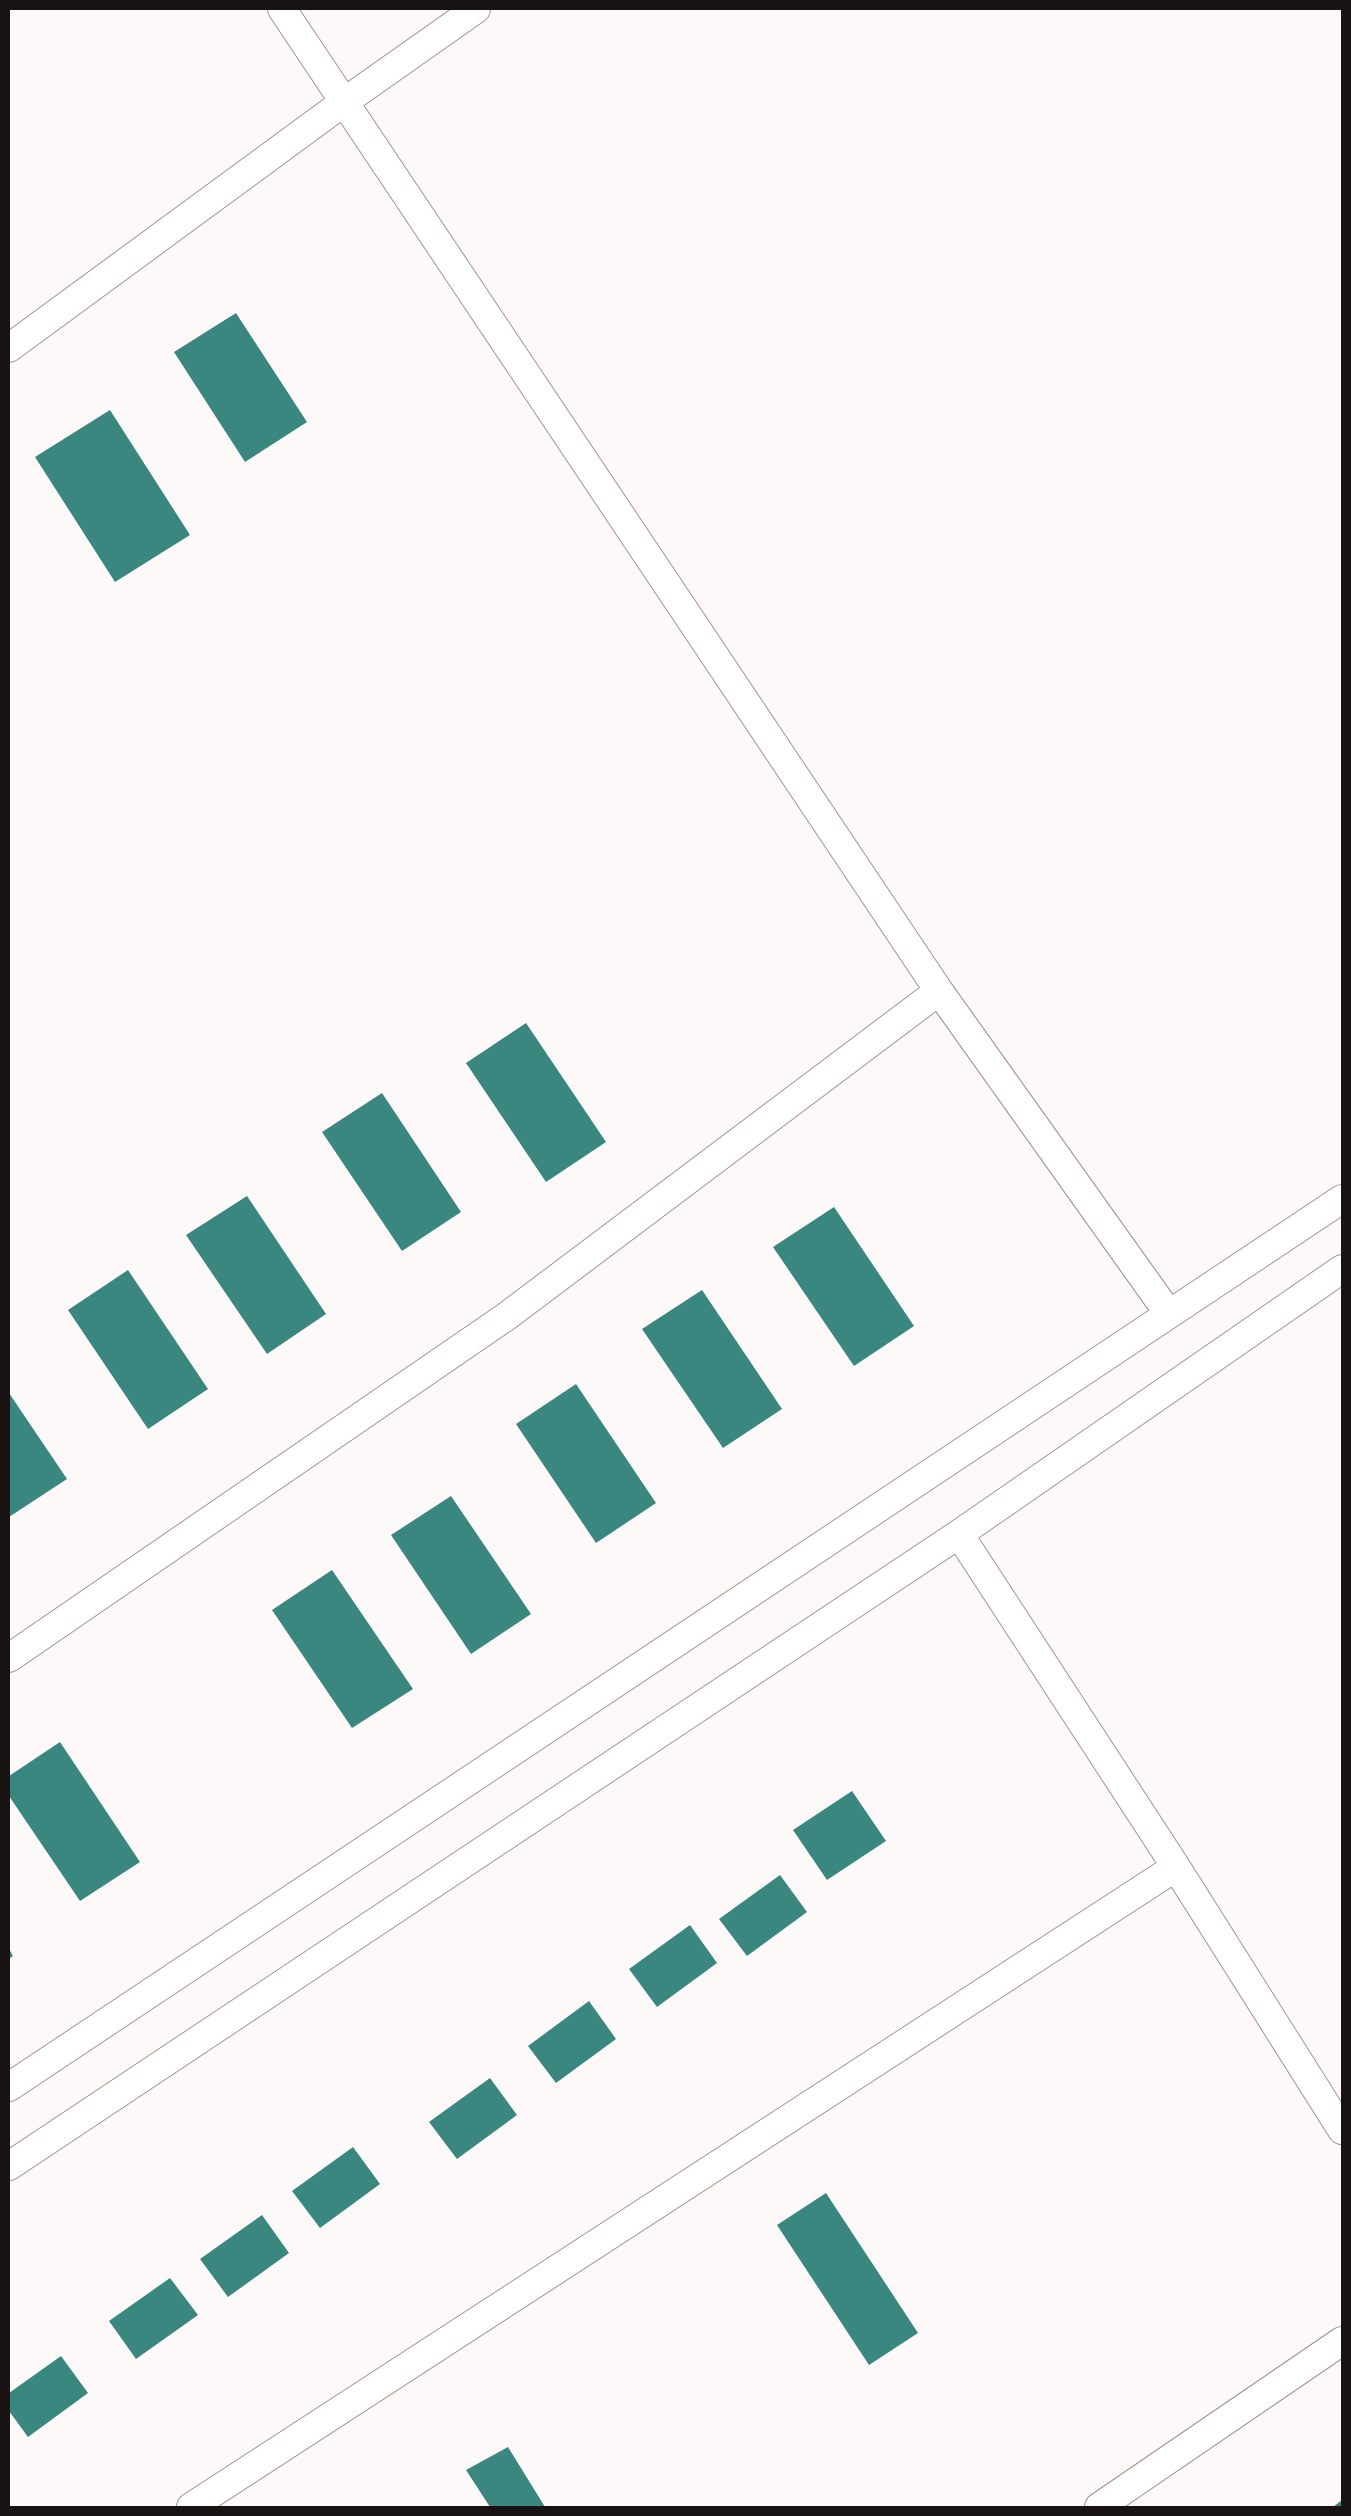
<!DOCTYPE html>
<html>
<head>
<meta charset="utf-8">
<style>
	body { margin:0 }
	#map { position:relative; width:1351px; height:2516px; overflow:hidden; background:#fdf9f9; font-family:Commissioner,sans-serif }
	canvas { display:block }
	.frame { position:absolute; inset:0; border:10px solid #181212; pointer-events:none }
</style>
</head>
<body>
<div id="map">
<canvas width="1351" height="2516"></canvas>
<div class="frame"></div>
</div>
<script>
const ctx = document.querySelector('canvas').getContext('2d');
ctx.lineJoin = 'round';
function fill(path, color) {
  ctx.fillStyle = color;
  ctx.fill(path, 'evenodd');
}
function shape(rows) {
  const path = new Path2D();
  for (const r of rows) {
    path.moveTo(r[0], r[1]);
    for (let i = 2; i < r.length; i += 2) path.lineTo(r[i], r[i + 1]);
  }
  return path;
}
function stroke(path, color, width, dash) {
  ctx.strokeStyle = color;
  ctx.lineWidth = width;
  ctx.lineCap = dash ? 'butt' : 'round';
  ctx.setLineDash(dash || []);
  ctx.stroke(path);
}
fill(shape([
	[236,313,307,422,245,462,174,352],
	[110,410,190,535,115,582,35,457],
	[526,1023,606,1142,546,1182,466,1063],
	[382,1093,461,1212,402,1251,322,1132],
	[247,1196,326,1314,267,1354,186,1235],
	[834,1207,914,1326,854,1366,773,1247],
	[128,1270,208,1389,148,1429,68,1310],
	[702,1290,782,1409,723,1448,642,1329],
	[576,1384,656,1503,596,1543,516,1424],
	[9,1393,67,1479,9,1517],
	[451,1496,531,1614,471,1654,391,1535],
	[332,1570,413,1689,352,1728,272,1610],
	[60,1742,140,1862,80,1901,9,1796,9,1776],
	[852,1791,886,1841,827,1880,793,1830],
	[780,1875,807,1912,747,1956,719,1919],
	[690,1925,717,1963,657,2007,629,1969],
	[9,1949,13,1956,9,1959],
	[589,2001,616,2039,556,2083,528,2046],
	[490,2078,517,2115,457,2159,429,2122],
	[353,2147,380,2184,320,2228,292,2191],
	[826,2193,918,2333,869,2365,777,2225],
	[262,2215,289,2253,228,2297,200,2259],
	[170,2278,198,2315,136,2359,109,2321],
	[61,2356,88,2393,28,2437,9,2411,9,2393],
	[508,2447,545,2507,490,2507,466,2470],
	[1342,2500,1342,2507,1333,2507]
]), '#39877f');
const minor = shape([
	[282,9,939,991,1169,1314],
	[9,348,344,102,476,9],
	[959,1534,1176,1867,1342,2130],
	[9,1658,507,1316,939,991],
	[9,2087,1342,1199],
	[9,2166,959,1534,1342,1269],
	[191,2507,1176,1867],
	[1099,2507,1342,2341]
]);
stroke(minor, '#a29191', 30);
stroke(minor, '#fff', 28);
</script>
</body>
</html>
